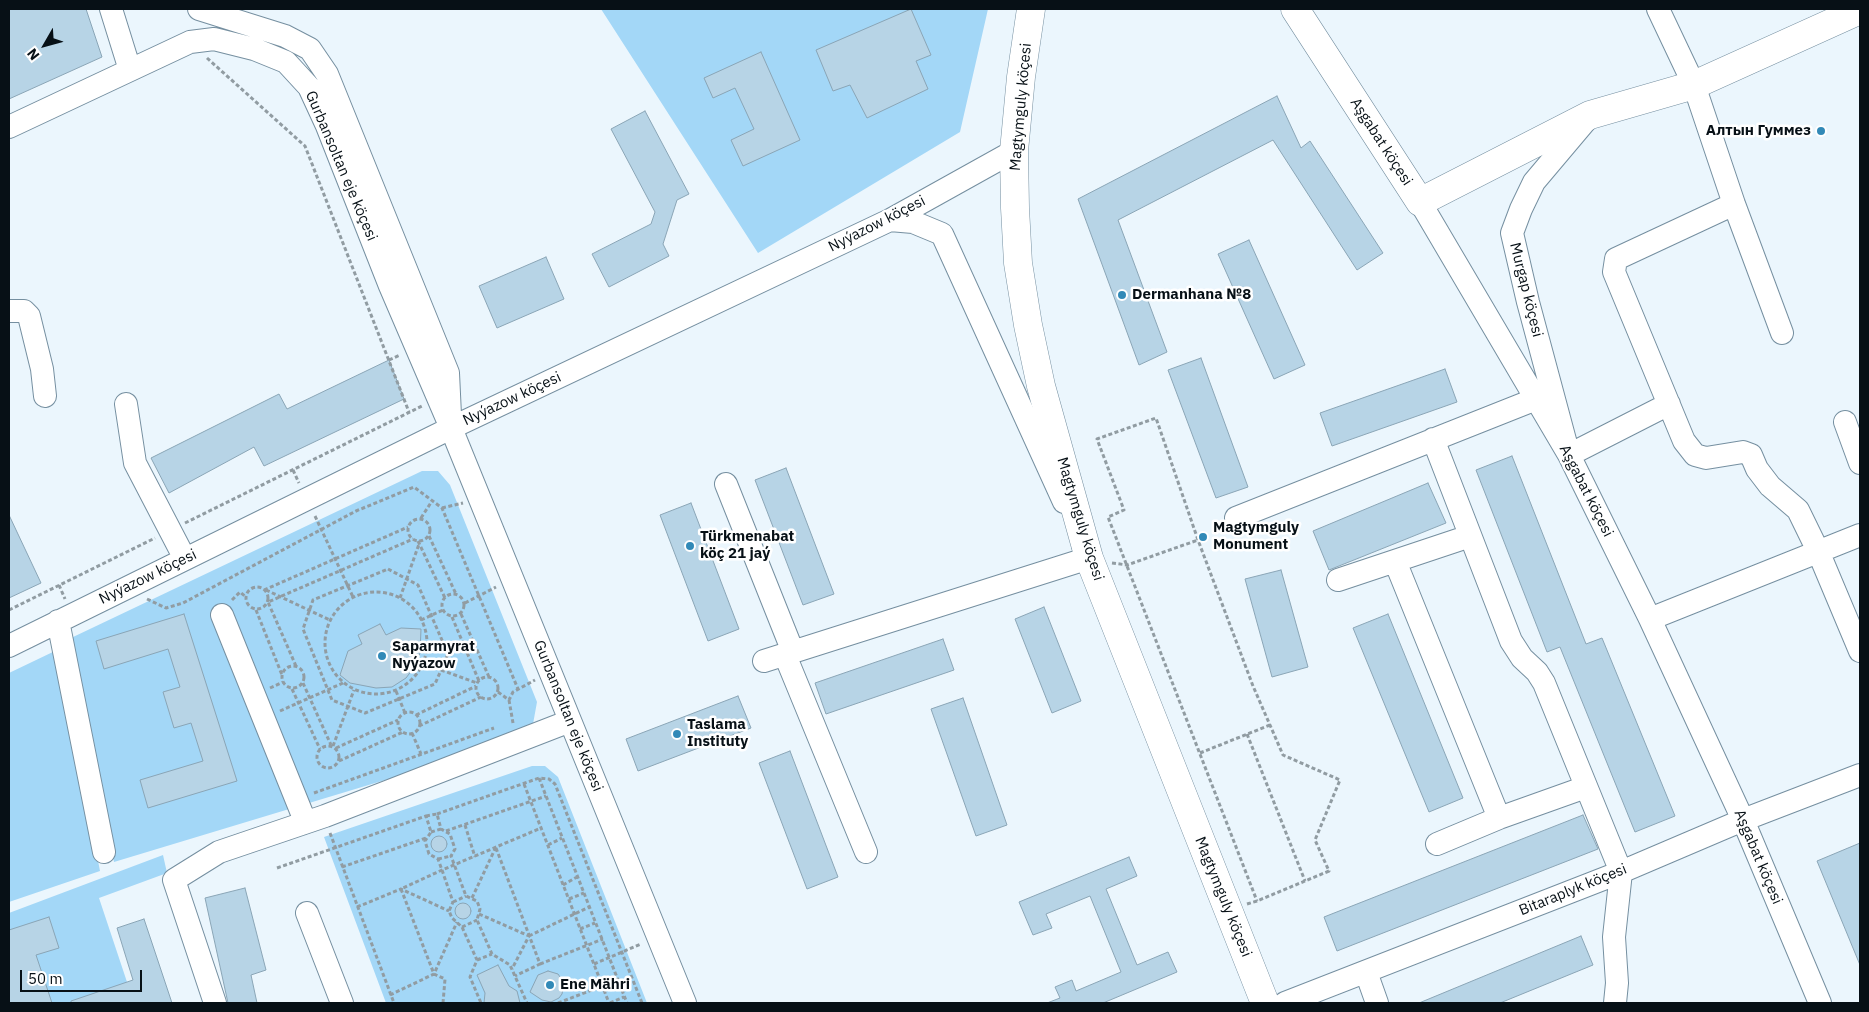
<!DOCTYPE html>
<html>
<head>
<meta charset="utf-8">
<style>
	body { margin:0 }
	#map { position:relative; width:1869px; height:1012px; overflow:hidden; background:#ebf6fd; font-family:"IBM Plex Sans",sans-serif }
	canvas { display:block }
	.frame { position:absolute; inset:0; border:10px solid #071016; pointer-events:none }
	.north { position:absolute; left:20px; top:20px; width:50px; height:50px; -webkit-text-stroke:4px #fff; paint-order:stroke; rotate:232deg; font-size:14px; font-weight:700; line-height:20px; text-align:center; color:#071016 }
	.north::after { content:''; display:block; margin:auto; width:18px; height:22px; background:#071016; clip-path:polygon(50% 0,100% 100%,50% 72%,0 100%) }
	.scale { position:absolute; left:20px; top:970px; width:122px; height:22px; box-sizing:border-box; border:2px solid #071016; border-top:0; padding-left:6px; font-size:15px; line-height:18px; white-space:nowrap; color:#071016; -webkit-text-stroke:4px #fff; paint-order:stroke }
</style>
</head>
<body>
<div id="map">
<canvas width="1869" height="1012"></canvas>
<div class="frame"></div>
<div class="north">N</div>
<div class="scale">50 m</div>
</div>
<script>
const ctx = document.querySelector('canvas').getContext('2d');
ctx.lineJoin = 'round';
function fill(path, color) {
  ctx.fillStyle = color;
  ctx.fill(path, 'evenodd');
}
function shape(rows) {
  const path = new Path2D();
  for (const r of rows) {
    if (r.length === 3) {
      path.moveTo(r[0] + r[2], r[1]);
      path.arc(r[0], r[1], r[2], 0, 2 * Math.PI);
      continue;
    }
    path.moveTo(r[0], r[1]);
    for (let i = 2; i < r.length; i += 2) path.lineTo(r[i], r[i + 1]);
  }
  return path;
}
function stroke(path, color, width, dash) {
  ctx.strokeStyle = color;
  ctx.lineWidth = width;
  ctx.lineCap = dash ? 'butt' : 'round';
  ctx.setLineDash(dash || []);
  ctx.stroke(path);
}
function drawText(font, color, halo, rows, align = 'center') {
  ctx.font = font + ' "IBM Plex Sans",sans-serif';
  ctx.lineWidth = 5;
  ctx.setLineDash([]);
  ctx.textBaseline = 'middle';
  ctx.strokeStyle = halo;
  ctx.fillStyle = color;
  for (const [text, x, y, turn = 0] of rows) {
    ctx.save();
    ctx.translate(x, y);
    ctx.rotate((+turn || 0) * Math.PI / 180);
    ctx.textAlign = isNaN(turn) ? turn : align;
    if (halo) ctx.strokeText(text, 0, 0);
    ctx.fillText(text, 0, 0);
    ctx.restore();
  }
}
fill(shape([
	[601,9,988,9,960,132,758,253],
	[422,471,438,471,450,485,537,702,533,724,524,738,114,862,71,638],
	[57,650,100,871,9,902,9,673],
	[532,766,545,766,558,777,647,1003,386,1003,324,837],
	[163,855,167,873,99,898,134,1003,9,1003,9,913]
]), '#a3d7f7');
const building = shape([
	[9,9,86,9,102,57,9,99,9,9],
	[911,9,931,55,916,61,928,89,867,118,850,85,833,91,816,50,911,9],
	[761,52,800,140,743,166,731,140,754,129,735,88,713,98,704,78,761,52],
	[1277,96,1301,148,1310,141,1383,253,1357,270,1273,140,1118,220,1167,352,1139,365,1078,199,1277,96],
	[645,111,689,194,677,200,663,244,669,256,609,287,592,254,651,224,655,212,611,129,645,111],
	[1249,240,1305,365,1274,379,1218,254,1249,240],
	[546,257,564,299,497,328,479,286,546,257],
	[1201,358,1248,487,1216,498,1168,370,1201,358],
	[389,360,404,399,264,466,254,447,169,493,151,458,279,394,287,409,389,360],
	[1445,369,1457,402,1332,446,1320,413,1445,369],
	[1512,456,1586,644,1602,638,1675,816,1635,832,1560,647,1547,652,1476,470,1512,456],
	[786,468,834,594,803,605,755,480,786,468],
	[1428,483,1446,523,1329,570,1313,531,1428,483],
	[691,503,739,629,708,641,660,515,691,503],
	[9,515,41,583,9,598,9,515],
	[1281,570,1308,667,1272,677,1245,579,1281,570],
	[1044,607,1081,701,1052,713,1015,619,1044,607],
	[184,614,237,781,148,808,140,780,203,761,191,723,174,728,163,692,180,687,168,649,104,669,96,641,184,614],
	[1388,614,1463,798,1429,812,1353,628,1388,614],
	[380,624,386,635,401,628,421,629,420,653,415,666,406,678,392,687,376,688,350,683,340,675,348,651,362,644,358,635,380,624],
	[943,639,954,670,826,714,815,683,943,639],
	[738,696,751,728,638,771,626,739,738,696],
	[963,698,1007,825,976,836,931,709,963,698],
	[790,751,838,877,807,889,759,763,790,751],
	[1583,815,1598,849,1337,951,1324,917,1583,815],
	[439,844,8],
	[1860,843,1860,965,1817,861,1860,843],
	[1129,857,1137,876,1106,889,1137,965,1168,952,1177,972,1103,1003,1047,1003,1060,998,1055,987,1072,980,1076,991,1121,972,1090,896,1046,914,1052,928,1033,935,1019,902,1129,857],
	[245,888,266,970,251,975,257,1003,228,1003,205,898,245,888],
	[463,911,8],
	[49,917,59,948,36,955,52,1003,9,1003,9,930,49,917],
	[144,919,172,1003,71,1003,71,1001,133,980,117,928,144,919],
	[1581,936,1593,965,1500,1003,1419,1003,1581,936],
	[498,965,509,986,517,991,520,1003,484,1003,485,993,477,975,498,965],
	[548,971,558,974,564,983,562,994,559,998,551,1002,542,1000,530,992,538,975,548,971]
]);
fill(building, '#b7d4e6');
stroke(building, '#8aa5b6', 1);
const minor = shape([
	[111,9,130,70],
	[199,9,285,36,310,49,327,74,448,373,450,415],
	[1658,9,1694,85,1734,204,1782,333],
	[1588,118,1534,182,1521,209,1512,233,1528,302,1569,455,1669,404],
	[9,127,190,42,214,39,254,49,286,62,309,87,327,126,390,286,451,428,685,1003],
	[1420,202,1569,455,1650,619,1743,820,1820,1003],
	[1734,204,1616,259,1614,272,1684,441,1695,455,1706,458,1743,452,1751,455,1757,469,1770,486,1798,510,1818,551,1860,651],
	[890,220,913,222,942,234,1064,502],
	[9,311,24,311,29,316,42,369,45,396],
	[126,404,135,463,185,559],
	[1845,422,1860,463],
	[1433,439,1511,641,1522,658,1537,672,1544,683,1621,872,1614,937,1617,983,1615,1003],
	[726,484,793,652],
	[1236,518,1536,399],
	[1470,536,1395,561,1499,818,1586,787],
	[1338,580,1395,561],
	[222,615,305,821],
	[1650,619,1860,535],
	[58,621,104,852],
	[9,646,451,428,890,220,1014,151],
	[785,655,866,852],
	[764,661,1089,558,1083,545],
	[1437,844,1499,818],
	[307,913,342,1003],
	[1366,972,1377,1003],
	[215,1003,174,880,219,852,325,816,570,721],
	[1285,1003,1621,872,1743,820,1860,775]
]);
const major = shape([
	[1031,9,1021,77,1014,151,1015,208,1018,263,1028,325,1041,386,1089,558,1265,1003],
	[1295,9,1420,202,1590,115,1694,85,1860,10]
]);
stroke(minor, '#758fa0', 24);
stroke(major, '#758fa0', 29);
stroke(shape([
	[207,58,305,146,409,412],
	[389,360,400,355],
	[293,470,299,483],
	[442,508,463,503],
	[315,516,353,597],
	[421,518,432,501],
	[419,530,11],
	[185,523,422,406],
	[429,536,456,594],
	[418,541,445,598],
	[1112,563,1127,565,1198,540],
	[388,569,418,585,448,654,435,684,365,713,332,700,303,629,313,600,388,569],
	[59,585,65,599],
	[257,598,11],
	[264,590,408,527],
	[266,590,330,620],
	[376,643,51],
	[453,605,11],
	[400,598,419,544],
	[147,599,166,608,183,603,356,511,414,487,442,508,518,689],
	[232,600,240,592,246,597],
	[465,603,496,587],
	[9,610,155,538],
	[256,610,282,675],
	[461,614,489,677],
	[452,617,479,681],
	[421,620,443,610],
	[293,677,11],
	[296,666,268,602,413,539],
	[441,670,477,683],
	[487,688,11],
	[303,683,331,745],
	[270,688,283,682],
	[292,689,320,749],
	[396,691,405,713],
	[498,692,509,700,513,692,535,680],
	[509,700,513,723],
	[280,711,343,683],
	[409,723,11],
	[416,715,476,686],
	[419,726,481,697],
	[412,733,421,754],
	[1247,734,1305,881],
	[328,757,11],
	[333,746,354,690],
	[336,748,398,720],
	[1200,753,1270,725],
	[339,761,403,732],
	[539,778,627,1003],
	[524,784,609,1003],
	[314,793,494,728],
	[437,814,539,778,549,779,555,784,642,1003],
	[426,816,437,814,441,829,450,834,455,849,451,856,466,896,477,901,480,909,477,920,492,954,510,965,527,1003],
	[465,825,475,857],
	[446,831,546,796],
	[431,832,441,829],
	[330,833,394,1003],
	[548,845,562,838],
	[496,848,540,964,515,976],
	[438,859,451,856],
	[342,867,426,838],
	[277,868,426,816,431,832,425,841,429,854,438,859,442,870,453,902,449,911,452,918,462,927,477,960,470,977,481,1003],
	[563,885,577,877],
	[472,898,495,849],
	[569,899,584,893],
	[453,902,466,896],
	[1247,904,1257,901,1329,871,1315,840,1340,780,1283,755,1253,686,1198,540,1156,418,1097,439,1124,510,1108,517,1257,901],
	[357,907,401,889,449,911],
	[479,914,529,936,512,969],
	[462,927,477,920],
	[580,929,595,923],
	[529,936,589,907],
	[477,960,492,954],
	[540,964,603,939],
	[594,964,641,944],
	[390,995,434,974,457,922],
	[443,1003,445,979,434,974,401,889,442,870,541,828],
	[558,1003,618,980],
	[610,1003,624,997]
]), '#919ca2', 3, [4, 2.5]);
stroke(minor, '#fff', 22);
stroke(major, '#fff', 28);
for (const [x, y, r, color] of [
	[1821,131,5,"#3189b7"],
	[1122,295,5,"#3189b7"],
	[1203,537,5,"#3189b7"],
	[690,546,5,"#3189b7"],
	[382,656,5,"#3189b7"],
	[677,734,5,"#3189b7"],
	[550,985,5,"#3189b7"]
]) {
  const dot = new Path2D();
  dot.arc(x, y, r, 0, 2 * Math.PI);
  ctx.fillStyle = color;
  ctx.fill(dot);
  stroke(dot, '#fff', 2);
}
drawText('15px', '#071016', '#fff', [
	["Magtymguly köçesi",1021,107,-85],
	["Aşgabat köçesi",1381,142,57],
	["Gurbansoltan eje köçesi",341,166,67],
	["Nyýazow köçesi",877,224,-27],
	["Murgap köçesi",1526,290,76],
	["Nyýazow köçesi",512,399,-25],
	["Aşgabat köçesi",1586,491,63],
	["Magtymguly köçesi",1080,519,73],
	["Nyýazow köçesi",148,577,-26],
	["Gurbansoltan eje köçesi",568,716,68],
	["Aşgabat köçesi",1758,857,67],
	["Bitaraplyk köçesi",1573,890,-22],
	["Magtymguly köçesi",1223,897,68]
]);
drawText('bold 15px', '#071016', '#fff', [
	["Алтын Гуммез",1811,131,"right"],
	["Dermanhana №8",1132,295],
	["Magtymguly",1213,528],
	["Monument",1213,545],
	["Türkmenabat",700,537],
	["köç 21 jaý",700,554],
	["Saparmyrat",392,647],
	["Nyýazow",392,664],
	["Taslama",687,725],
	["Instituty",687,742],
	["Ene Mähri",560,985]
], 'left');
</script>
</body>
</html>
